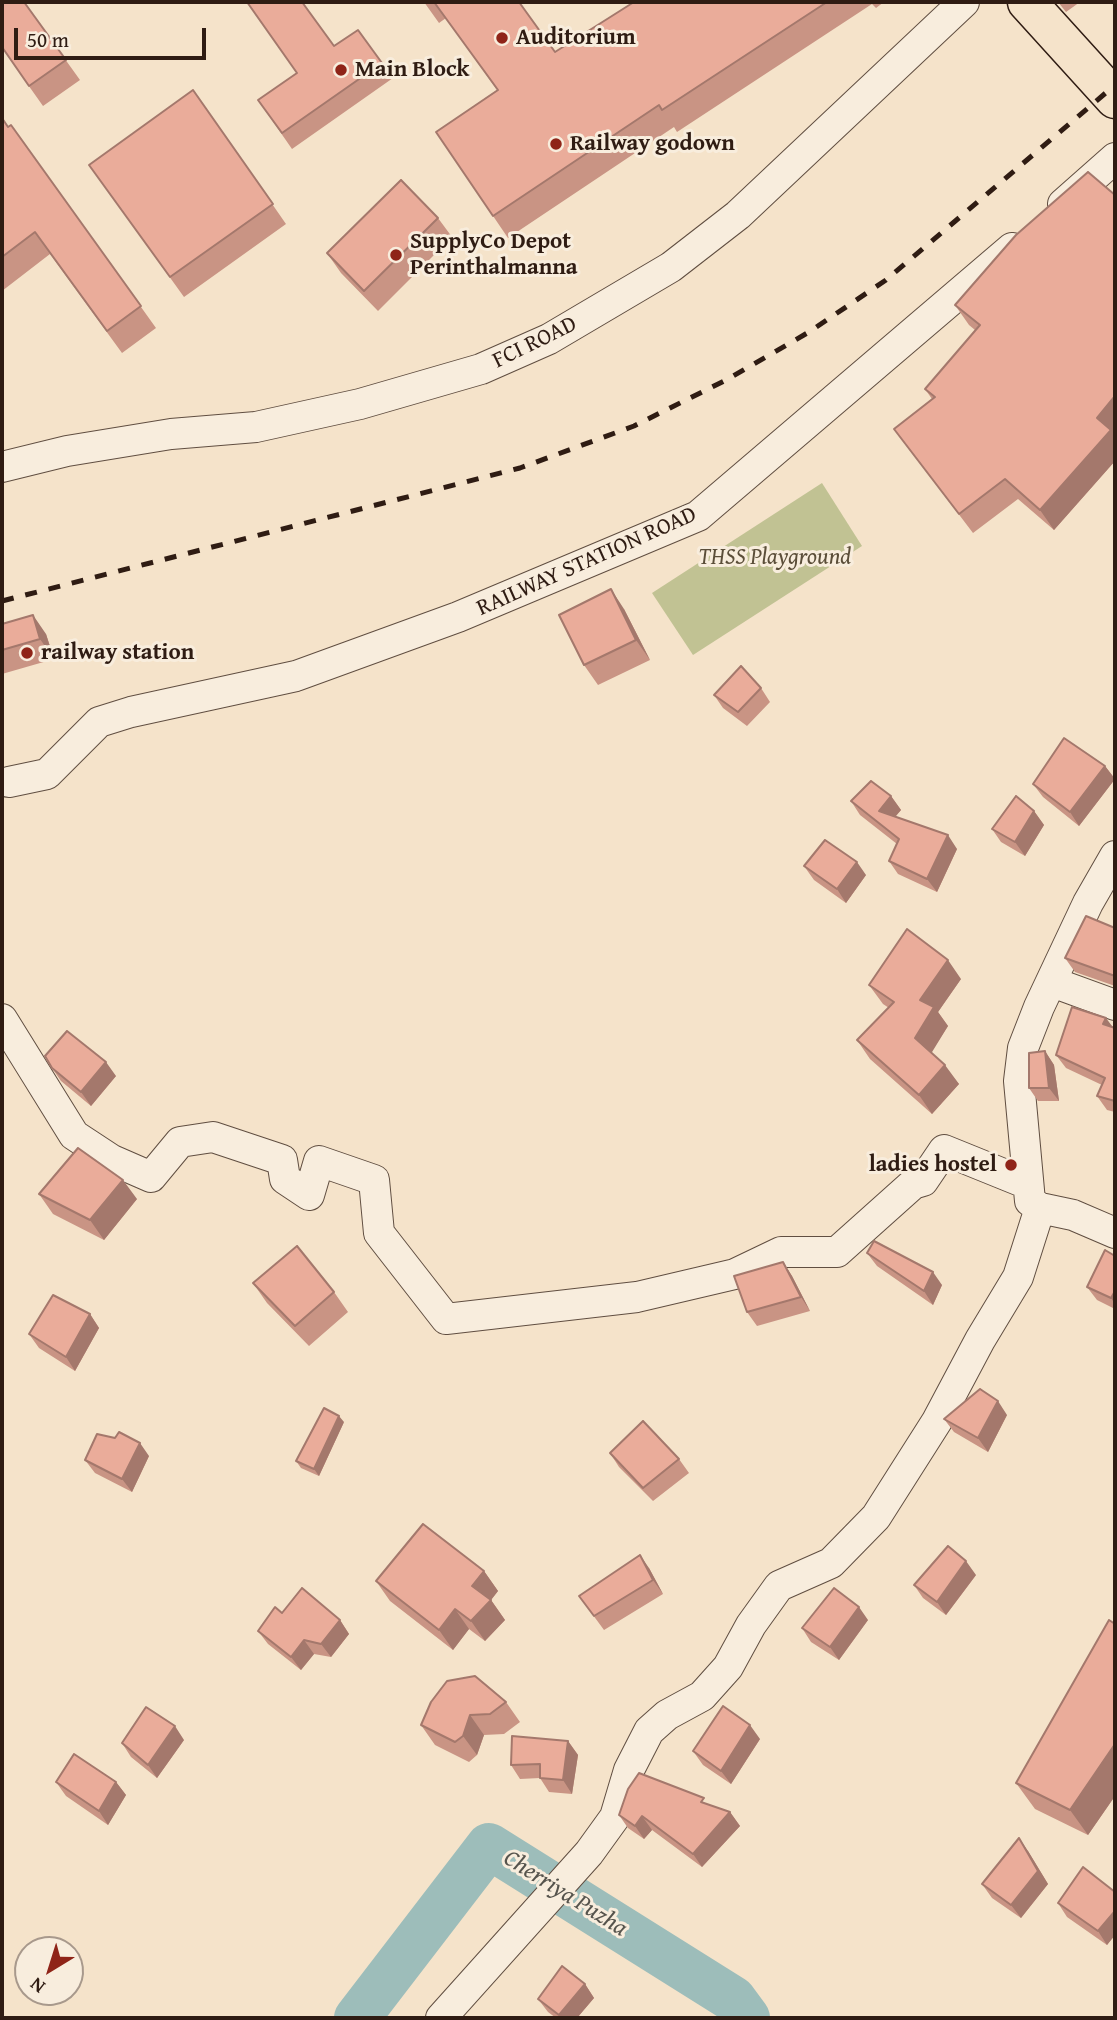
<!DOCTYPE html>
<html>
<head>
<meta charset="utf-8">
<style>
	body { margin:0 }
	#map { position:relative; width:1117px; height:2020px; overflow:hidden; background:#f5e3ca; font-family:"Gentium Book Plus",serif }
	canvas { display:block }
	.frame { position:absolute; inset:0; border:4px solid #2f1c13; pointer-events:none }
	.north { position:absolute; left:14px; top:1936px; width:70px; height:70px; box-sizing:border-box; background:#f8eddd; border:2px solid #a8998c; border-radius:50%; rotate:218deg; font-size:19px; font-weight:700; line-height:28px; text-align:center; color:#2f1c13 }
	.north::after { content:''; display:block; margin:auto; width:24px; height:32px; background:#8f2418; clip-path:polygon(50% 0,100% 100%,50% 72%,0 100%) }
	.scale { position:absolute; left:14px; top:28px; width:192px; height:32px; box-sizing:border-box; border:4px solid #2f1c13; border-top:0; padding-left:9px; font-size:21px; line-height:24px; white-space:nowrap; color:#2f1c13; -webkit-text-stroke:5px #f8eddd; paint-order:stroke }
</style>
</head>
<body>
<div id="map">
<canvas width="1117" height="2020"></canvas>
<div class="frame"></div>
<div class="north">N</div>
<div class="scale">50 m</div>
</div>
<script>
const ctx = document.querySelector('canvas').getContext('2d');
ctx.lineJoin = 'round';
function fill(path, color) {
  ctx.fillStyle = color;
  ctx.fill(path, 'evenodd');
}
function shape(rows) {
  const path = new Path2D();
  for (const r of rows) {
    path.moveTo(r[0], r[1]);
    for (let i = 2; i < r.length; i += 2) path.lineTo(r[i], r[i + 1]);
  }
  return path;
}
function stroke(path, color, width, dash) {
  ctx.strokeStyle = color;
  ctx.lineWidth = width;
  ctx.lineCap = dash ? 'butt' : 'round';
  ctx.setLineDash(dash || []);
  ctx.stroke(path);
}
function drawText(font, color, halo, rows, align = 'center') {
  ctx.font = font + ' "Gentium Book Plus",serif';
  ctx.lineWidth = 6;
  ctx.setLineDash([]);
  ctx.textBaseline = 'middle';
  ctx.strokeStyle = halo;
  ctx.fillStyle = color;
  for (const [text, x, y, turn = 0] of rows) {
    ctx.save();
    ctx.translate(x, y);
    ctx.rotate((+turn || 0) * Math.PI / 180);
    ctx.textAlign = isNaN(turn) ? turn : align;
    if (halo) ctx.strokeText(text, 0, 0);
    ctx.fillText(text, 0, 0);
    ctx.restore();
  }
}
fill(shape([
	[822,483,862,546,693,655,652,593]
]), '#c1c293');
stroke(shape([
	[357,2018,489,1846,733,1999,747,2018]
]), '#9dbdba', 46);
const street = shape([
	[1063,204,1115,158],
	[2,467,67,451,171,434,256,427,360,404,481,369,549,339,671,267,738,215,964,2],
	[9,782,47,774,99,722,131,712,296,676,458,617,698,516,1012,248],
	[1115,856,1088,903,1039,1007,1023,1048,1019,1081,1030,1201,1040,1208,1073,1215,1115,1233],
	[1052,982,1115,1005],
	[2,1019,74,1135,112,1160,151,1177,180,1142,213,1137,282,1160,285,1179,309,1195,319,1161,374,1180,379,1233,446,1319,637,1297,735,1274,781,1252,837,1252,913,1184,923,1181,944,1150,1028,1184],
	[441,2018,589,1853,615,1817,629,1770,649,1731,667,1715,702,1696,728,1667,751,1625,779,1586,831,1563,876,1517,937,1421,980,1340,1018,1277,1040,1208]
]);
const highway = shape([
	[1027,2,1115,99]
]);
stroke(street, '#604e41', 32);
stroke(highway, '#2f1c13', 41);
stroke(street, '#f8eddd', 30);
stroke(highway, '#f5e3ca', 38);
stroke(shape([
	[2,601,520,468,634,426,728,379,809,332,886,280,1115,85]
]), '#2f1c13', 5, [12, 12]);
fill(shape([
	[24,2,80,80,43,106,2,48],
	[424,2,519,2,555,52,634,2,884,2,876,8,872,4,677,132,674,127,508,238,436,132,497,90,446,18,439,23],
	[1058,2,1080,2,1066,12],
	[358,30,393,78,292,149,258,100],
	[193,90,286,224,184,297,89,165],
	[2,118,8,127,11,125,156,328,122,353,50,254,2,291],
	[1115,195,1115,432,1114,434,1115,437,1115,461,1054,530,1018,499,973,533,894,429,932,399,925,389,975,330,969,325,955,305],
	[438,218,452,237,378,311,341,273,327,253],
	[624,609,650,660,598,685,584,665],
	[2,624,46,634,54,659,2,674],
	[761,688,770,702,747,726,723,708,714,695],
	[1105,766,1115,779,1079,826,1043,797,1033,784],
	[891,796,901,810,895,817,957,849,937,892,898,874,889,861,897,844,860,815,851,801],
	[1034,811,1044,825,1025,856,1001,842,992,829],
	[804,866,866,875,846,903,814,880],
	[1115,928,1115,986,1075,972,1065,958],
	[961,979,938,1012,948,1026,931,1052,959,1084,932,1114,870,1059,857,1040,889,1008,883,1004,869,985],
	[1113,1027,1115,1028,1115,1112,1107,1110,1097,1096,1102,1085,1066,1068,1056,1055],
	[1045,1051,1054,1065,1059,1101,1038,1101,1029,1088],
	[52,1068,116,1076,91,1106,61,1081],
	[39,1194,137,1199,104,1240,53,1214],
	[867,1253,942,1285,933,1305,877,1266],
	[1115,1256,1115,1309,1097,1300,1087,1287],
	[783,1262,792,1276,810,1311,757,1326,747,1312],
	[253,1283,334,1292,348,1312,309,1346,267,1303],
	[90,1314,99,1328,75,1371,39,1348,29,1334],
	[1007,1415,988,1452,954,1432,944,1419],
	[344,1422,319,1476,301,1468,296,1461],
	[610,1453,679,1459,689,1473,653,1501,619,1467],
	[149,1456,132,1492,95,1473,85,1460],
	[649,1568,663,1594,604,1630,579,1596],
	[484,1571,498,1591,491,1600,505,1620,485,1641,469,1629,453,1650,390,1601,376,1581],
	[976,1575,946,1615,923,1598,914,1585],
	[282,1613,340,1620,349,1634,331,1657,314,1654,301,1670,268,1644,258,1631],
	[868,1620,839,1660,811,1642,802,1628],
	[1115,1624,1115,1796,1088,1835,1035,1809,1016,1783],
	[506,1702,520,1722,504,1734,484,1735,477,1755,469,1762,435,1745,421,1725],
	[760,1739,731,1784,703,1765,693,1751],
	[184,1740,157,1778,131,1757,122,1743],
	[568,1741,578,1755,572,1794,549,1792,540,1778,520,1779,511,1765],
	[56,1782,116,1782,126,1795,108,1825,66,1796],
	[708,1805,730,1812,740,1826,702,1867,652,1830,644,1839,628,1828,619,1815],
	[1028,1851,1048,1884,1021,1918,992,1898,982,1884],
	[1115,1892,1115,1935,1107,1945,1067,1917,1058,1903],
	[585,1984,594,1998,577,2018,556,2018,548,2012,538,1999]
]), '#c99484');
fill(shape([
	[1115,396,1115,432,1114,434,1115,437,1115,461,1054,530,1040,510,1097,418],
	[611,589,624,609,650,660,636,640],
	[33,615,46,634,54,659,40,639],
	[1105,766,1115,779,1079,826,1070,812],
	[891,796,901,810,889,824,879,811],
	[1034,811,1044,825,1025,856,1015,842],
	[948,835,957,849,937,892,927,879],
	[857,862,866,875,846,903,837,889],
	[948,960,961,979,938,1012,948,1026,929,1057,915,1038,920,1000],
	[1106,1018,1115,1030,1103,1024],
	[1045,1051,1054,1065,1059,1101,1049,1088],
	[106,1062,116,1076,91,1106,81,1092],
	[945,1065,959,1084,932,1114,919,1095],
	[123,1180,137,1199,104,1240,90,1220],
	[783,1262,792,1276,810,1311,801,1297],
	[933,1272,942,1285,933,1305,924,1291],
	[1115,1291,1115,1304,1111,1298],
	[90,1314,99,1328,75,1371,66,1357],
	[998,1401,1007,1415,988,1452,978,1438],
	[339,1416,344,1422,319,1476,314,1469],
	[140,1443,149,1456,132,1492,122,1479],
	[640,1555,649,1568,663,1594,653,1580],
	[966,1561,976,1575,946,1615,937,1602],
	[484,1571,498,1591,491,1600,505,1620,485,1641,471,1621,472,1586],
	[859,1607,868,1620,839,1660,830,1647],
	[455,1609,469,1629,453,1650,439,1630],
	[340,1620,349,1634,331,1657,321,1644],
	[304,1640,314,1654,301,1670,291,1657],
	[470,1715,484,1735,477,1755,463,1736],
	[750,1725,760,1739,731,1784,721,1771],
	[175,1726,184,1740,157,1778,148,1765],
	[568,1741,578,1755,572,1794,563,1780],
	[1115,1744,1115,1796,1088,1835,1070,1810],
	[116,1782,126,1795,108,1825,99,1811],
	[730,1812,740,1826,702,1867,693,1854],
	[642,1816,652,1830,644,1839,635,1826],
	[1019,1838,1028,1851,1048,1884,1021,1918,1011,1905],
	[1115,1911,1115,1935,1107,1945,1098,1931],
	[585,1984,594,1998,577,2018,561,2018,559,2015]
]), '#a4786c');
const building = shape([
	[2,2,24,2,66,60,29,86,2,47,2,2],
	[247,2,302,2,334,46,358,30,382,63,282,133,258,100,297,73,247,2],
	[434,2,519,2,555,52,634,2,827,2,662,110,659,105,493,216,436,132,498,90,434,2],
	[193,90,273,204,170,277,89,165,193,90],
	[2,118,8,127,11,125,141,306,107,331,35,232,2,257,2,118],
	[1088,172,1115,195,1115,396,1097,418,1111,430,1040,510,1005,479,959,514,894,429,935,397,925,389,980,325,955,305,1016,235,1088,172],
	[401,180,438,218,364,291,327,253,401,180],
	[611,589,636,640,584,665,559,615,611,589],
	[33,615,40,639,2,650,2,624,33,615],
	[741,666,761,688,738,712,714,695,741,666],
	[1064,738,1105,766,1070,812,1033,784,1064,738],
	[871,781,891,796,879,811,948,835,927,879,889,861,899,839,851,801,871,781],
	[1016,796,1034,811,1015,842,992,829,1016,796],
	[825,840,857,862,837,889,804,866,825,840],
	[1086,916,1115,928,1115,976,1065,958,1086,916],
	[907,929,948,960,920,1000,934,1007,915,1038,945,1065,919,1095,857,1040,894,1002,869,985,907,929],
	[1072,1007,1106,1018,1103,1024,1115,1028,1115,1101,1097,1096,1105,1078,1056,1055,1072,1007],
	[67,1031,106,1062,81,1092,52,1068,45,1056,67,1031],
	[1045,1051,1049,1088,1029,1088,1029,1053,1045,1051],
	[78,1148,123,1180,90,1220,39,1194,78,1148],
	[874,1241,933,1272,924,1291,867,1253,874,1241],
	[297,1246,334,1292,295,1326,253,1283,297,1246],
	[1105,1250,1115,1256,1115,1291,1111,1298,1087,1287,1105,1250],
	[783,1262,801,1297,747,1312,734,1276,783,1262],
	[53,1295,90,1314,66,1357,29,1334,53,1295],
	[980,1389,998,1401,978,1438,944,1419,980,1389],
	[324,1408,339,1416,314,1469,296,1461,324,1408],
	[643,1421,679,1459,643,1488,610,1453,643,1421],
	[119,1432,140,1443,122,1479,85,1460,97,1434,115,1438,119,1432],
	[423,1524,484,1571,472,1586,491,1600,471,1621,455,1609,439,1630,376,1581,423,1524],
	[948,1546,966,1561,937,1602,914,1585,948,1546],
	[640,1555,653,1580,594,1616,579,1596,640,1555],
	[302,1588,340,1620,321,1644,304,1640,291,1657,258,1631,275,1607,282,1613,302,1588],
	[834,1588,859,1607,830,1647,802,1628,834,1588],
	[1109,1620,1115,1624,1115,1744,1070,1810,1016,1783,1109,1620],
	[475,1676,506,1702,490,1714,470,1715,463,1736,455,1742,421,1725,431,1702,447,1681,475,1676],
	[723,1706,750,1725,721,1771,693,1751,723,1706],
	[146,1707,175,1726,148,1765,122,1743,146,1707],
	[512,1736,568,1741,563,1780,540,1778,540,1764,511,1765,512,1736],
	[74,1754,116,1782,99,1811,56,1782,74,1754],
	[639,1773,704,1798,701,1802,730,1812,693,1854,642,1816,635,1826,619,1815,628,1789,639,1773],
	[1019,1838,1038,1871,1011,1905,982,1884,1019,1838],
	[1083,1867,1115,1892,1115,1911,1098,1931,1058,1903,1083,1867],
	[562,1966,585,1984,559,2015,538,1999,562,1966]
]);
fill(building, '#eaac9a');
stroke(building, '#a4786c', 2);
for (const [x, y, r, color] of [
	[502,38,7,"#8f2418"],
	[341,70,7,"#8f2418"],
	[556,144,7,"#8f2418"],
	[396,255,7,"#8f2418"],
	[27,653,7,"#8f2418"],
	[1011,1165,7,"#8f2418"]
]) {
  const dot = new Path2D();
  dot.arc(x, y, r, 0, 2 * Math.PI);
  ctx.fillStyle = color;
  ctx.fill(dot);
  stroke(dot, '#f8eddd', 2.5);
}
drawText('bold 23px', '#2f1c13', '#f8eddd', [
	["Auditorium",516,38],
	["Main Block",355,70],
	["Railway godown",570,144],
	["SupplyCo Depot",410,242],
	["Perinthalmanna",410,268],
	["railway station",41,653],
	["ladies hostel",997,1165,"right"]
], 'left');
drawText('23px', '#2f1c13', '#f8eddd', [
	["FCI ROAD",535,343,-26],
	["RAILWAY STATION ROAD",587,562,-24]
]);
drawText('italic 23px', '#5b4e39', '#f8eddd', [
	["THSS Playground",775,558]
]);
drawText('italic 24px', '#56544d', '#f8eddd', [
	["Cherriya Puzha",565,1894,32]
]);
</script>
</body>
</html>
